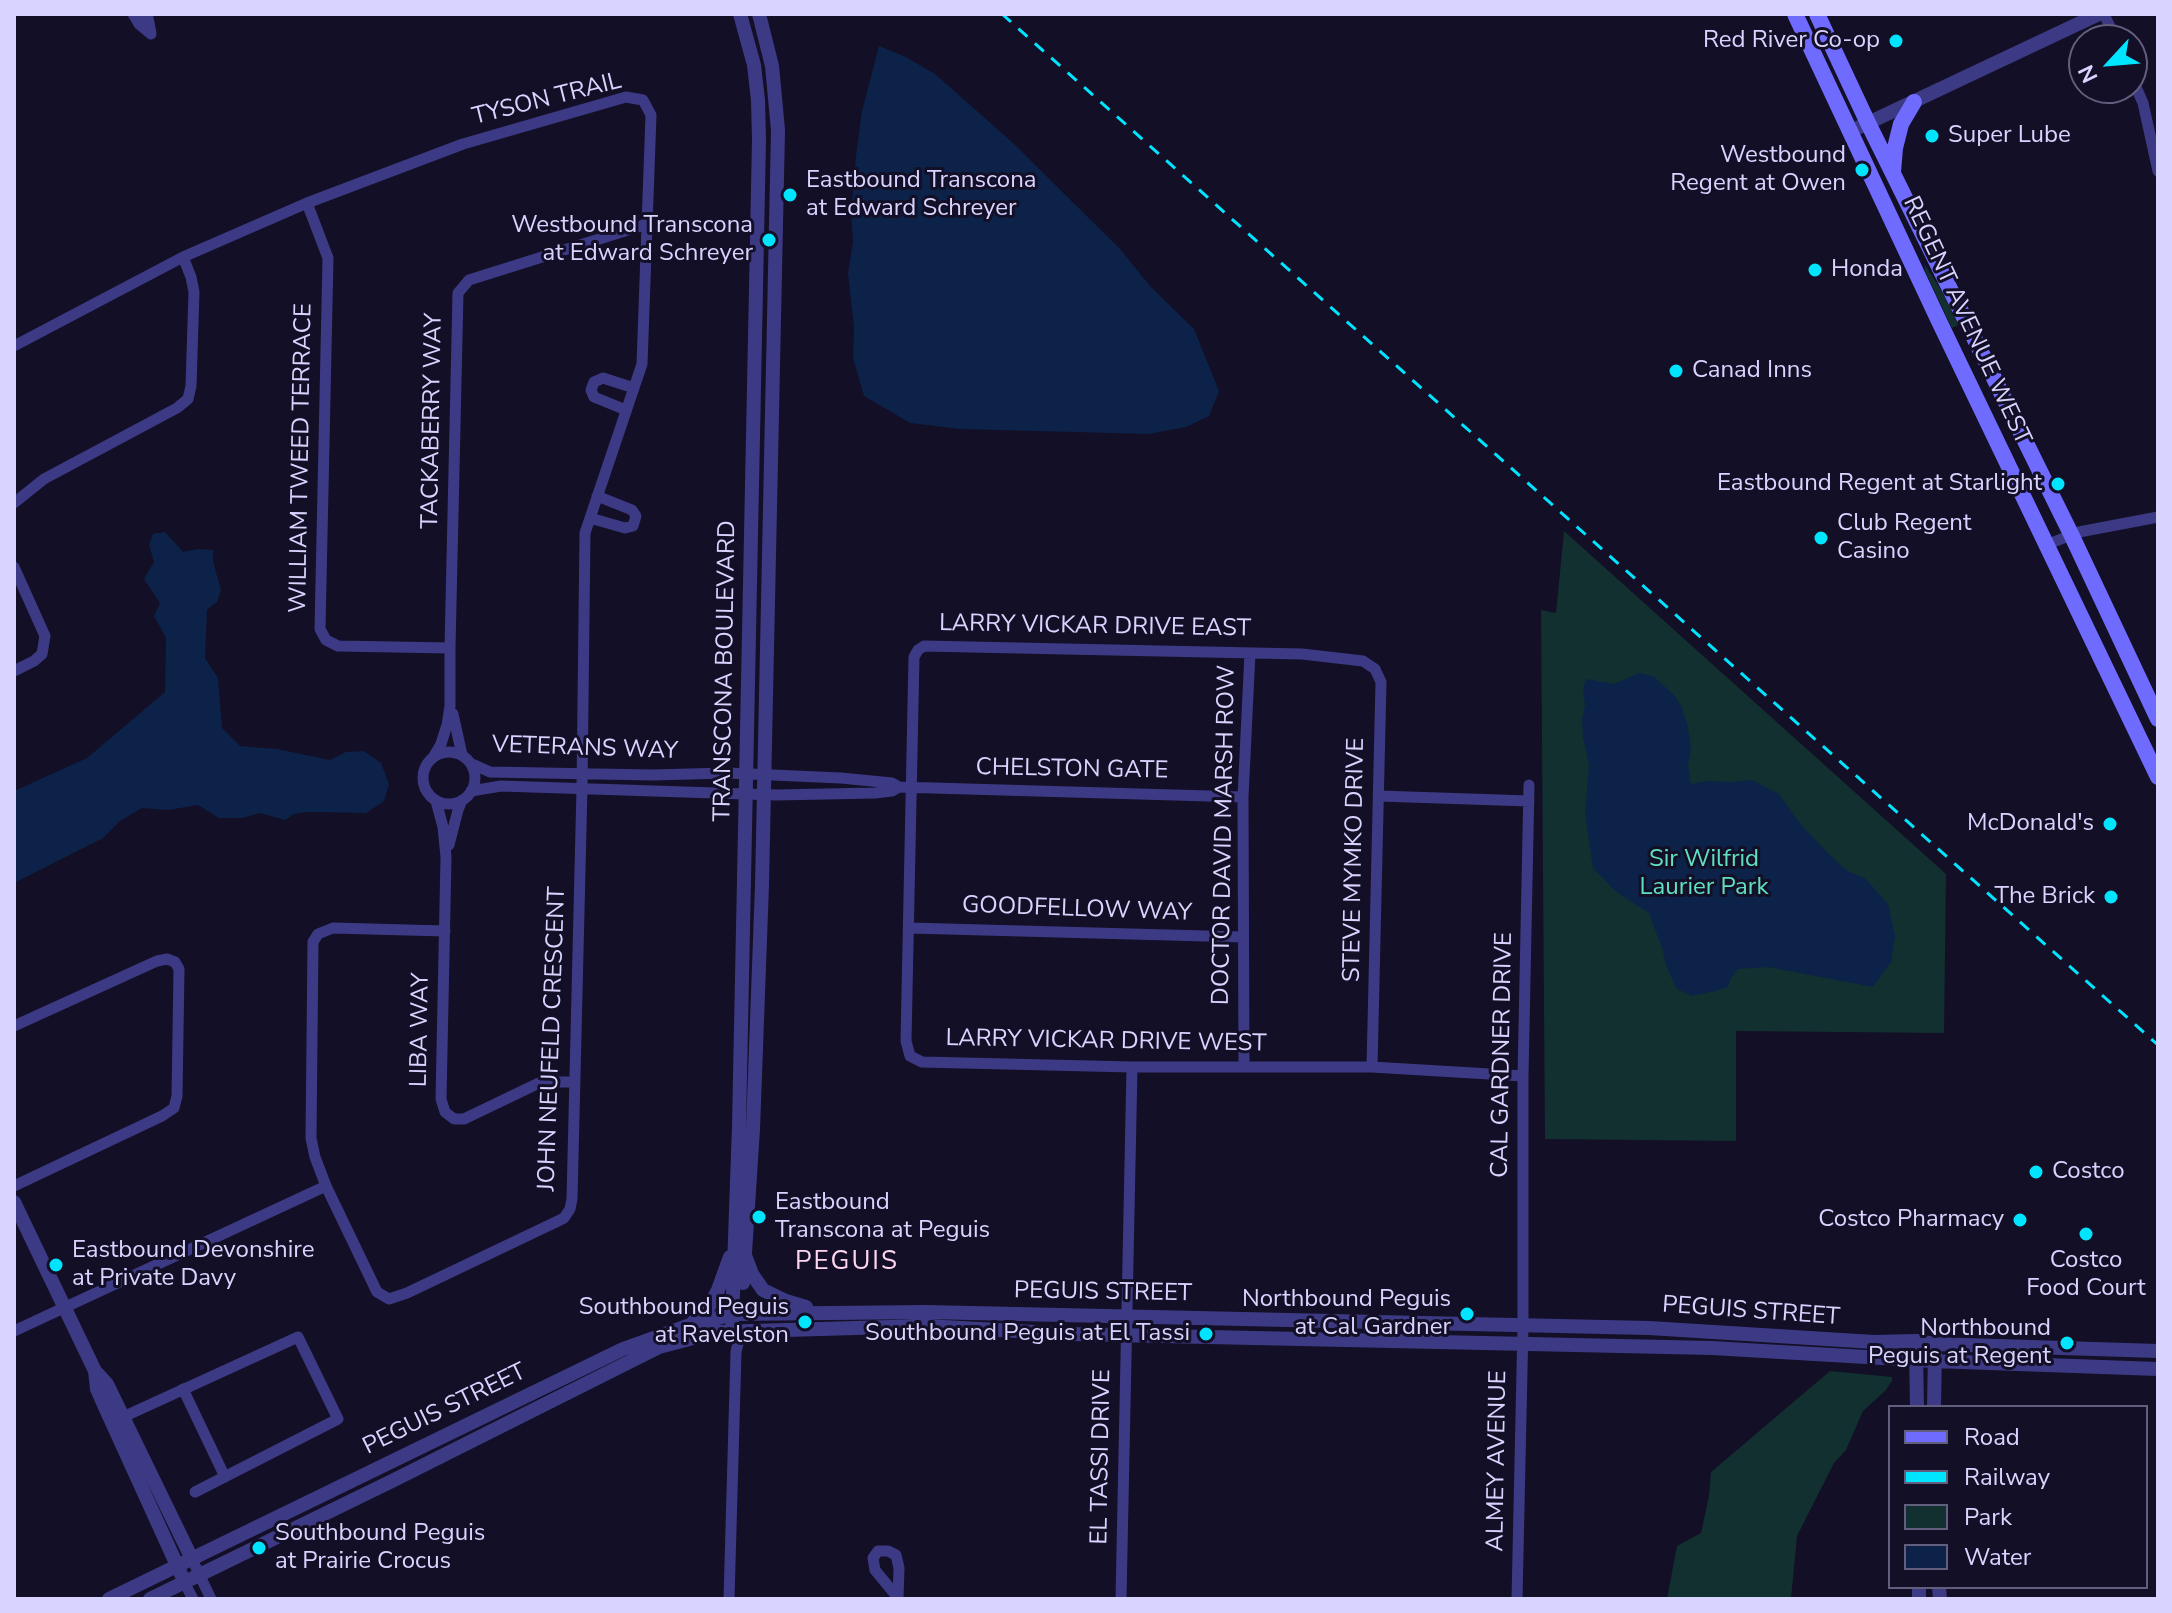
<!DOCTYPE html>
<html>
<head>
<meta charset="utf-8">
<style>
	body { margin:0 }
	#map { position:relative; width:2172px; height:1613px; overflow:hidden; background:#130f26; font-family:"Nunito Sans",sans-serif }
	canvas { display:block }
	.frame { position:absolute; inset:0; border:16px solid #d9d4ff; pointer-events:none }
	.legend { position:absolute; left:1888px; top:1405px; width:260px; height:184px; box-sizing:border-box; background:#130f26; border:2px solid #625e7d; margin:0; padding:10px 14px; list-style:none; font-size:24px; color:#d9d4ff }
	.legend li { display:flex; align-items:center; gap:16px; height:40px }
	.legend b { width:40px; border:2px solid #625e7d }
	.north { position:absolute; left:2068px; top:24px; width:80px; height:80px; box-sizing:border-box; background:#130f26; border:2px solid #625e7d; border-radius:50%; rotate:244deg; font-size:22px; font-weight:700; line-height:32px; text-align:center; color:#d9d4ff }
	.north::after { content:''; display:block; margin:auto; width:28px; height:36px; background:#00e5ff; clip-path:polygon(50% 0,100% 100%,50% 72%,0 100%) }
</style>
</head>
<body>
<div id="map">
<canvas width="2172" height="1613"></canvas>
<div class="frame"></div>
<ul class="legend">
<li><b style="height:10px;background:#6f6bff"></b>Road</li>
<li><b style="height:10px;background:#00e5ff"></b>Railway</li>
<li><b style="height:22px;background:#12302f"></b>Park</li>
<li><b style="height:22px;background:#0c2248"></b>Water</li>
</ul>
<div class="north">N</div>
</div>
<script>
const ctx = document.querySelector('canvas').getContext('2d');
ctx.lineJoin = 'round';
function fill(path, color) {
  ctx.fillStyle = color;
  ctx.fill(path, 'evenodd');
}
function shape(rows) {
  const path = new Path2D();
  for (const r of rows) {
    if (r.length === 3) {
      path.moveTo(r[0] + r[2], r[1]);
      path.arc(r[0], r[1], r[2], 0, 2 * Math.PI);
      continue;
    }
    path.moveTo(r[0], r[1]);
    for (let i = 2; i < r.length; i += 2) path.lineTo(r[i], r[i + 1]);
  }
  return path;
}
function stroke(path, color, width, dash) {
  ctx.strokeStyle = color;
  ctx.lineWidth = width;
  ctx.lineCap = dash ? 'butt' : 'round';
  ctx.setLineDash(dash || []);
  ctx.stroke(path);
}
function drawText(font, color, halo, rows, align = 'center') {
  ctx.font = font + ' "Nunito Sans",sans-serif';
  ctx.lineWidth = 6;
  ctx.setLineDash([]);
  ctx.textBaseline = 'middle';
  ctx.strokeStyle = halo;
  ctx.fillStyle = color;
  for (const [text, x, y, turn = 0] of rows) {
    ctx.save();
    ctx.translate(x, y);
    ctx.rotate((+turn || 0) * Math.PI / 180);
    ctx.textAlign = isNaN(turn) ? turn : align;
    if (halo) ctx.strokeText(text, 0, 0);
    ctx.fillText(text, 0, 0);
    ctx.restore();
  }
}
fill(shape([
	[1925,265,1941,290,1958,325,1952,328,1925,271],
	[1564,531,1946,874,1944,1033,1736,1031,1736,1141,1545,1139,1541,610,1556,613],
	[1830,1371,1892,1377,1892,1381,1885,1391,1863,1411,1846,1450,1834,1463,1797,1536,1791,1599,1667,1599,1677,1546,1701,1533,1709,1496,1711,1472]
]), '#12302f');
fill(shape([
	[879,46,906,57,935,74,1013,143,1120,249,1151,287,1194,329,1219,391,1209,416,1186,427,1149,434,960,429,910,423,864,396,853,358,854,328,848,273,853,242,851,213,856,156,862,111],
	[165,532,183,552,198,549,213,550,213,561,221,590,217,602,207,610,205,658,218,678,222,728,240,746,277,749,330,760,346,752,364,751,381,763,389,784,384,801,366,813,309,812,294,814,285,820,260,813,242,818,219,818,198,805,168,810,142,808,120,821,103,838,14,883,14,791,87,758,165,692,166,638,154,616,160,603,144,579,154,562,149,545,153,534],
	[1639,673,1653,676,1675,696,1681,706,1687,723,1691,748,1688,766,1691,784,1707,781,1731,782,1752,780,1779,794,1802,826,1829,854,1846,870,1866,879,1888,904,1895,936,1891,962,1873,987,1768,967,1738,969,1731,978,1728,987,1716,991,1691,996,1676,988,1666,965,1662,948,1649,913,1615,891,1593,868,1585,814,1589,765,1583,737,1582,719,1585,705,1583,689,1586,679,1614,684]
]), '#0c2248');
stroke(shape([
	[133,14,139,24,151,34],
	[145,14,148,18,151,33],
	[2104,14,2116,40],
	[2132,78,2143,103,2158,171],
	[307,203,328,258,320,629,326,640,338,646,450,648],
	[14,346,183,257,307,203,463,144,626,97,643,100,651,115,642,364,585,533,582,788,572,1199,570,1209,564,1218,558,1221,407,1293,389,1299,377,1292,326,1186,315,1157,311,1138,313,942,318,934,333,928,445,931],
	[626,410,594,397,591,390,594,382,603,378,634,388],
	[14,503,44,479,177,408,188,399,191,386,194,292,191,277,183,257],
	[590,518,625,528,633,526,636,516,632,510,597,496],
	[2046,545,2079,532,2158,517],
	[14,567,45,636,42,654,34,661,14,671],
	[453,714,462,755],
	[449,778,26],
	[434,756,441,744,447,725,450,706,450,648,458,293,469,280,647,224],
	[472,764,490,772,652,775,727,773,841,778,892,783,899,787],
	[471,791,501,786,776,795,875,793,892,791,899,787,1243,797],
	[1379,796,1529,801],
	[436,801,443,827,446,857,441,1099,445,1112,454,1119,464,1119,541,1082,573,1082],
	[449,845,458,810,462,800],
	[910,928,1242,937],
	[14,1026,157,961,167,959,175,962,179,969,177,1096,174,1108,162,1116,14,1186],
	[1244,1066,1243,797,1250,653],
	[1372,1067,1381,682,1375,669,1363,661,1302,654,924,646,918,650,914,657,906,1041,910,1056,922,1062,1132,1067,1372,1067,1523,1076],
	[14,1331,326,1186],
	[183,1389,225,1477],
	[123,1417,298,1337,338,1419,195,1492],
	[192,1559,211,1599],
	[184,1582,193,1599],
	[729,1599,736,1352,741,1330],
	[898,1599,899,1568,896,1555,888,1551,878,1551,873,1558,875,1570,898,1598],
	[1121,1599,1132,1067],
	[1517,1599,1523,1325,1523,1076,1529,785]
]), '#3d3a85', 11);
stroke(shape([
	[1851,131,2099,14],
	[14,1202,95,1371,107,1384,192,1559],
	[746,1258,752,1274,763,1290,786,1301,806,1307],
	[743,1283,753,1129,762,885,778,130,772,66,759,14],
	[694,1321,706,1312,718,1290,730,1257],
	[732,1322,739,1126,759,140,758,100,754,65,740,14],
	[1916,1350,1917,1407],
	[95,1371,97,1389,104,1405,181,1574],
	[1934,1407,1935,1351],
	[1919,1587,1919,1599],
	[1939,1587,1940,1599],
	[109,1599,623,1349,687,1326,733,1314,926,1312,1649,1328,1874,1342,1916,1341,1935,1344,2158,1351],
	[150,1599,392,1481,659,1347,716,1332,925,1326,1071,1334,1712,1348,1934,1361,2158,1369]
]), '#3d3a85', 14);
stroke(shape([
	[1795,14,1938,319,2158,777],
	[1817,14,1868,123,2071,534,2158,719],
	[1893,172,1895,148,1901,124,1914,102]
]), '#6f6bff', 16);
stroke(shape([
	[1002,14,2158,1045]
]), '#00e5ff', 3, [12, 10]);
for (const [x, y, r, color] of [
	[1896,41,8,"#00e5ff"],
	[1932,136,8,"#00e5ff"],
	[1862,170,8,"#00e5ff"],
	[790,195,8,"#00e5ff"],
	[769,240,8,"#00e5ff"],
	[1815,270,8,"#00e5ff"],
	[1676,371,8,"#00e5ff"],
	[2058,484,8,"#00e5ff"],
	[1821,538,8,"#00e5ff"],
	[2110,824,8,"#00e5ff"],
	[2111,897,8,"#00e5ff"],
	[2036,1172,8,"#00e5ff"],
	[759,1217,8,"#00e5ff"],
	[2020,1220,8,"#00e5ff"],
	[2086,1234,8,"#00e5ff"],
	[56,1265,8,"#00e5ff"],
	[1467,1314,8,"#00e5ff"],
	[805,1322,8,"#00e5ff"],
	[1206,1334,8,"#00e5ff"],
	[2067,1343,8,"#00e5ff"],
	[259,1548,8,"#00e5ff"]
]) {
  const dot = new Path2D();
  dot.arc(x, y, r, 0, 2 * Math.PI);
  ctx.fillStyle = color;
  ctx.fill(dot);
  stroke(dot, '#130f26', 3);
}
drawText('24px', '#d9d4ff', '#130f26', [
	["Red River Co-op",1880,41],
	["Super Lube",1948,136,"left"],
	["Westbound",1846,156],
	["Regent at Owen",1846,184],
	["Eastbound Transcona",806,181,"left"],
	["at Edward Schreyer",806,209,"left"],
	["Westbound Transcona",753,226],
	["at Edward Schreyer",753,254],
	["Honda",1831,270,"left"],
	["Canad Inns",1692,371,"left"],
	["Eastbound Regent at Starlight",2042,484],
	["Club Regent",1837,524,"left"],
	["Casino",1837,552,"left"],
	["McDonald's",2094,824],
	["The Brick",2095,897],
	["Costco",2052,1172,"left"],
	["Eastbound",775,1203,"left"],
	["Transcona at Peguis",775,1231,"left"],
	["Costco Pharmacy",2004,1220],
	["Eastbound Devonshire",72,1251,"left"],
	["at Private Davy",72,1279,"left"],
	["Costco",2086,1261,"center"],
	["Food Court",2086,1289,"center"],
	["Northbound Peguis",1451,1300],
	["at Cal Gardner",1451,1328],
	["Southbound Peguis",789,1308],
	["at Ravelston",789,1336],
	["Northbound",2051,1329],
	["Peguis at Regent",2051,1357],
	["Southbound Peguis at El Tassi",1190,1334],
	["Southbound Peguis",275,1534,"left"],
	["at Prairie Crocus",275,1562,"left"]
], 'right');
drawText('24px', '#d9d4ff', '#130f26', [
	["TYSON TRAIL",547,100,-14],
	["REGENT AVENUE WEST",1966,321,65],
	["TACKABERRY WAY",433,421,-89],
	["WILLIAM TWEED TERRACE",302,458,-89],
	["LARRY VICKAR DRIVE EAST",1095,627,1],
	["TRANSCONA BOULEVARD",726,671,-89],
	["VETERANS WAY",585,749,2],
	["CHELSTON GATE",1072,770,1],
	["DOCTOR DAVID MARSH ROW",1225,835,-89],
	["STEVE MYMKO DRIVE",1355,860,-89],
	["GOODFELLOW WAY",1077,910,2],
	["LIBA WAY",421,1030,-89],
	["JOHN NEUFELD CRESCENT",553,1039,-88],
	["LARRY VICKAR DRIVE WEST",1106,1042,1],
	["CAL GARDNER DRIVE",1503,1055,-89],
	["PEGUIS STREET",1103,1293,1],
	["PEGUIS STREET",1751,1312,4],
	["PEGUIS STREET",445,1410,-26],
	["EL TASSI DRIVE",1102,1457,-89],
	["ALMEY AVENUE",1498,1461,-89]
]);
drawText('24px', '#5fe0c0', '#130f26', [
	["Sir Wilfrid",1704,860],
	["Laurier Park",1704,888]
]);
ctx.letterSpacing = '2px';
drawText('26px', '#ffd6f0', '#130f26', [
	["PEGUIS",847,1263]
]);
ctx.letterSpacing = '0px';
</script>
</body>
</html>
